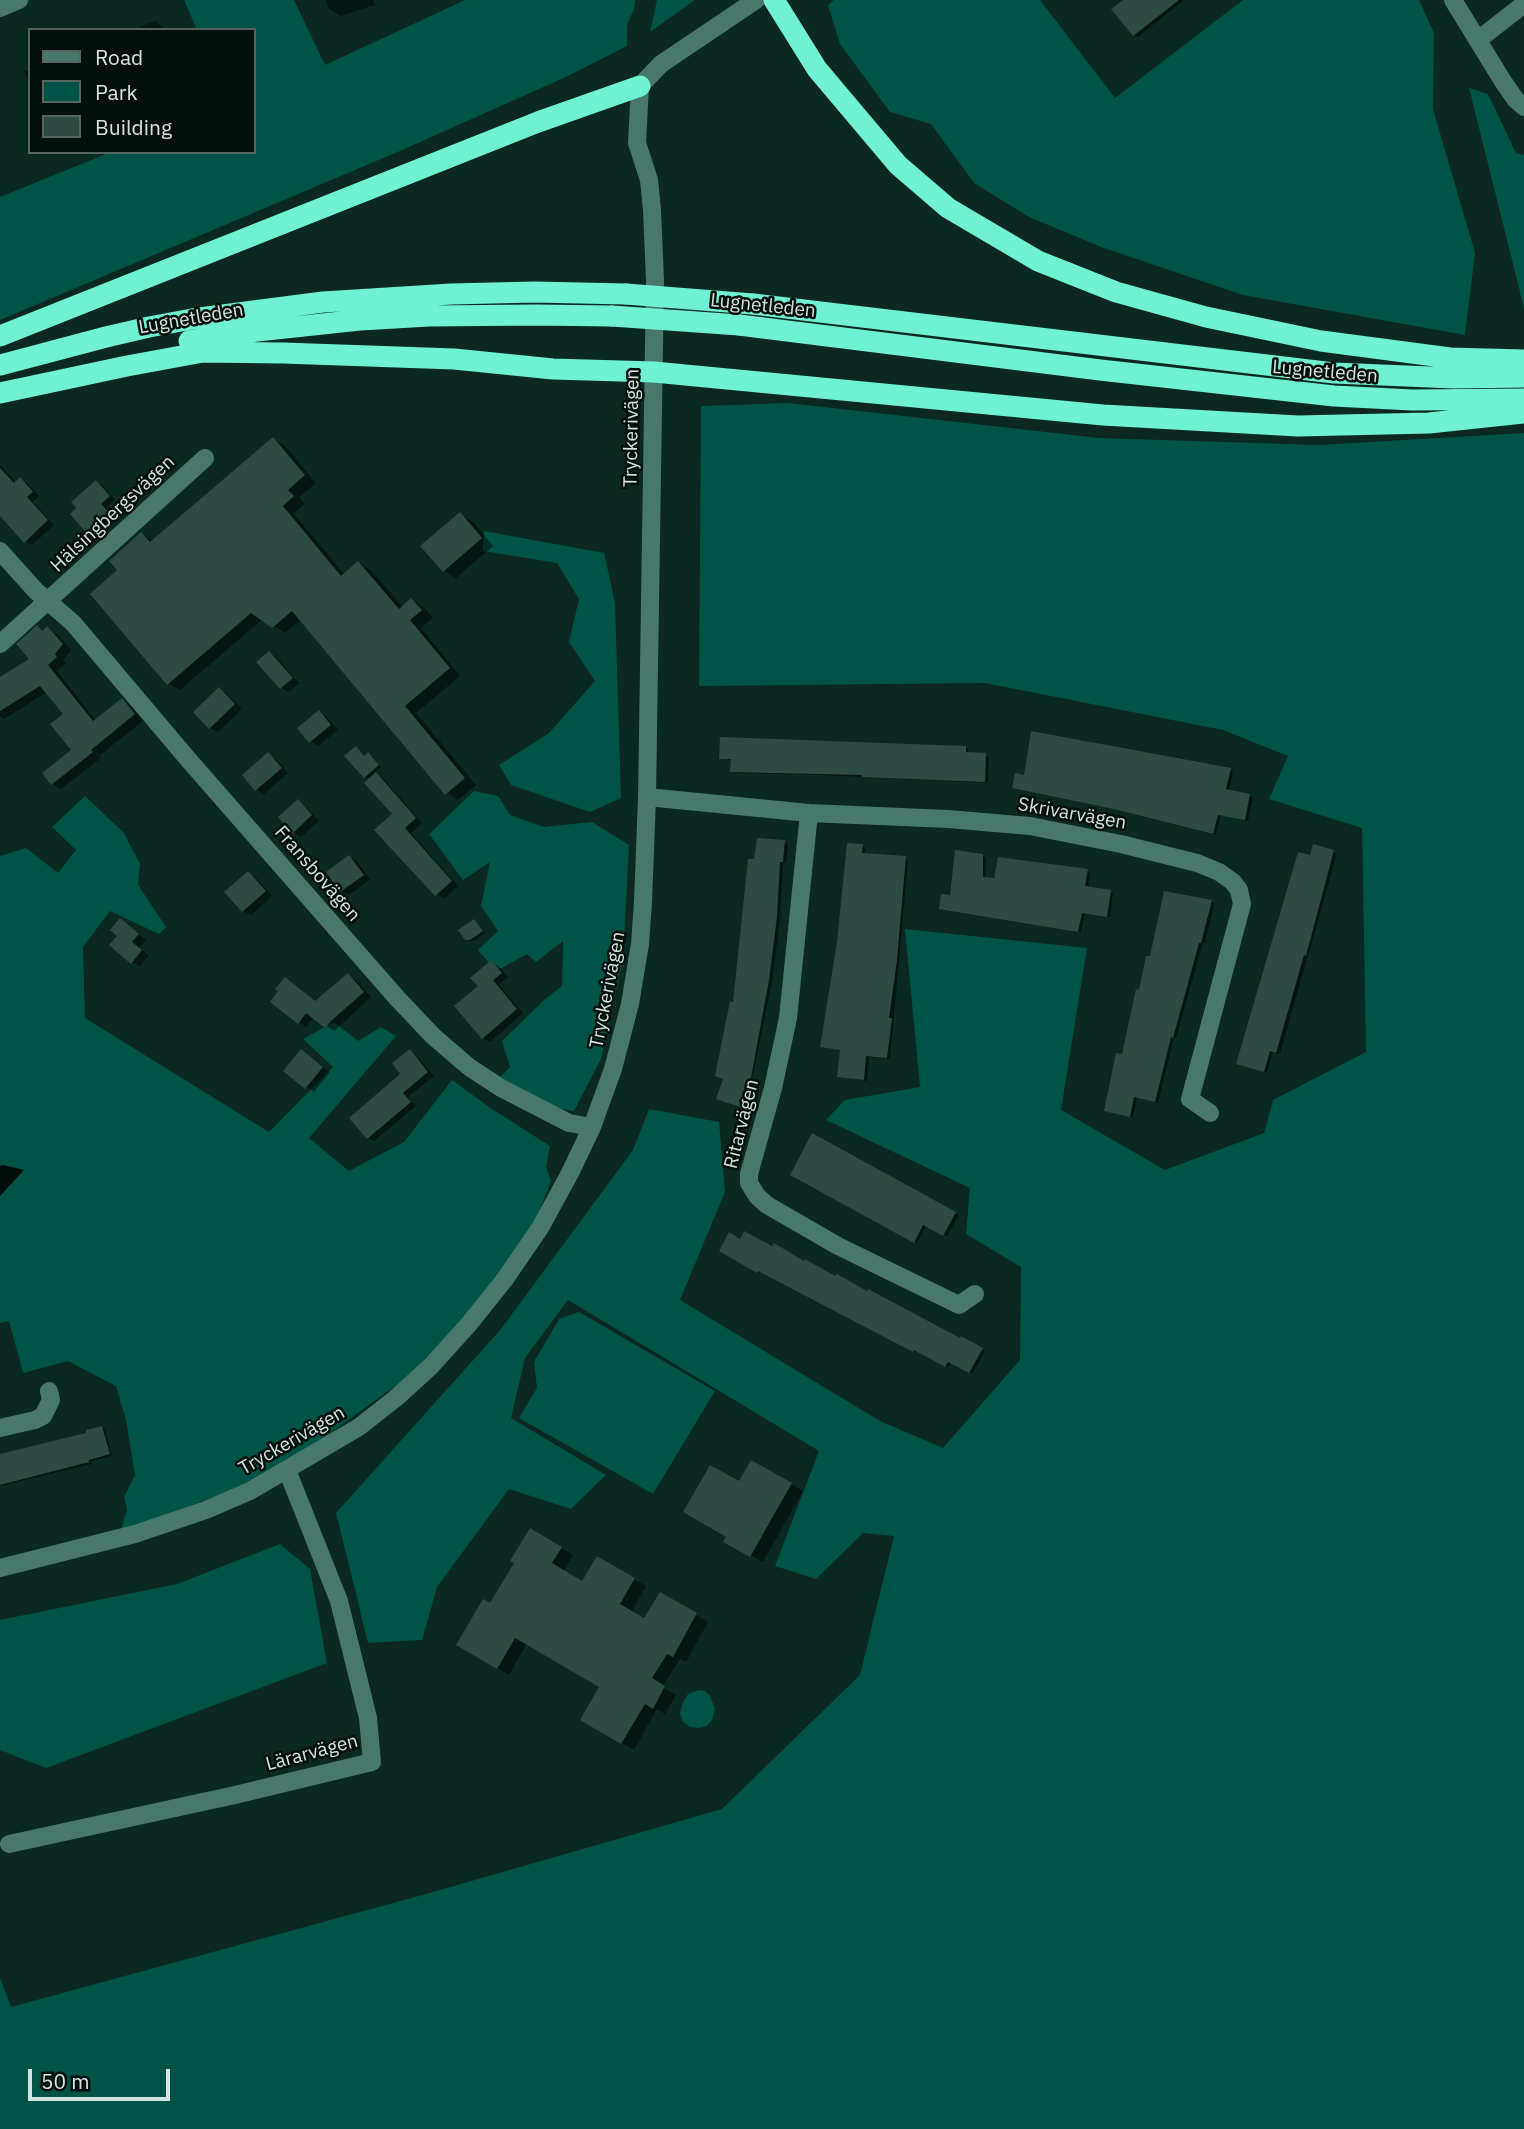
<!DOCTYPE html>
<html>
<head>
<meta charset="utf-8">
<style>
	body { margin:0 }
	#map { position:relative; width:1524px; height:2129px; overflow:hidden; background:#0b2821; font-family:"IBM Plex Sans",sans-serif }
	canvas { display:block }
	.legend { position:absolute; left:28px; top:28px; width:228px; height:126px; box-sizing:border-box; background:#040e0b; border:2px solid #576460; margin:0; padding:9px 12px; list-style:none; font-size:21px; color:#d4e4df }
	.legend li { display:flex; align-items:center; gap:14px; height:35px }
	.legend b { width:35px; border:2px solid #576460 }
	.scale { position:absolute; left:28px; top:2069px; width:142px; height:32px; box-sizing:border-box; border:4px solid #d4e4df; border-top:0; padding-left:9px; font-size:21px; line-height:24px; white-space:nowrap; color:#d4e4df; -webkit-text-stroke:5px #040e0b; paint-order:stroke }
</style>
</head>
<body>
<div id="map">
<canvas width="1524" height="2129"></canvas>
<ul class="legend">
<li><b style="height:9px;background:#48776b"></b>Road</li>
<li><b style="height:19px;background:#005445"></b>Park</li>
<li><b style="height:19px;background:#2e4b43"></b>Building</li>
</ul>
<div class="scale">50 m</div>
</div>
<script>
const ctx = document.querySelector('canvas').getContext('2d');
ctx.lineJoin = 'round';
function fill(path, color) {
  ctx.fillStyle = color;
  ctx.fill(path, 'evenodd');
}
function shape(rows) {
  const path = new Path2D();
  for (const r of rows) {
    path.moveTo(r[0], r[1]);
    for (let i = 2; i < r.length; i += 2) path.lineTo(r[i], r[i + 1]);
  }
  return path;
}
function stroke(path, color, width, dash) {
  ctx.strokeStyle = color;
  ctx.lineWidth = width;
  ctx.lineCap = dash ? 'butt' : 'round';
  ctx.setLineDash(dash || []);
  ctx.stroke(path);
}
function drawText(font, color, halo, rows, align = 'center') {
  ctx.font = font + ' "IBM Plex Sans",sans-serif';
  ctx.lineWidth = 5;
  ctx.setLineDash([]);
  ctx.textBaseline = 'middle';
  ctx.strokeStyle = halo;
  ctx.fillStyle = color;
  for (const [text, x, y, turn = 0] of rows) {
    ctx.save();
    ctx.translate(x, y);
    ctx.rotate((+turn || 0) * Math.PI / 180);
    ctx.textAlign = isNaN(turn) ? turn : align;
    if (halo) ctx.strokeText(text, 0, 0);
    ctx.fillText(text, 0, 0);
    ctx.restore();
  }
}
fill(shape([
	[184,0,294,0,325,65,465,0,635,0,634,9,627,25,627,46,568,76,400,151,0,320,0,197,111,152,254,152,254,30,197,30],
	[657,0,695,0,650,32],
	[834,0,1040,0,1115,98,1243,0,1419,0,1434,33,1433,109,1475,253,1465,335,1243,295,1101,247,1029,217,974,183,931,124,890,112,840,44,828,5],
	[1469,88,1488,94,1516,153,1524,155,1524,308],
	[788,403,1099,438,1319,445,1524,433,1524,2129,0,2129,0,1978,11,2007,426,1894,722,1809,860,1675,894,1536,863,1533,816,1579,775,1566,819,1451,568,1300,525,1358,511,1418,606,1475,571,1509,509,1489,437,1587,422,1640,368,1643,336,1513,501,1329,633,1150,649,1109,719,1122,725,1192,680,1300,880,1421,943,1448,1020,1360,1021,1267,966,1234,970,1188,826,1120,845,1100,920,1087,905,929,1087,948,1061,1110,1165,1170,1264,1133,1273,1100,1366,1052,1362,828,1269,799,1288,756,1223,730,985,683,699,686,701,406],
	[484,531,604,553,615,603,621,798,590,812,511,785,499,765,549,733,595,681,569,642,579,599,557,563,483,551],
	[474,791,498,796,510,815,544,827,592,822,629,845,623,960,601,1059,574,1111,545,1106,496,1081,510,1067,502,1041,545,999,562,986,563,941,536,962,527,954,496,971,478,950,498,931,481,906,490,862,463,880,429,834],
	[85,796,124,833,140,864,138,885,166,927,159,934,110,911,83,947,85,1018,269,1132,333,1067,303,1039,334,1022,358,1041,381,1027,396,1036,309,1138,349,1171,404,1142,452,1080,492,1109,550,1146,546,1167,551,1181,529,1238,474,1308,408,1377,291,1461,230,1491,120,1532,127,1510,124,1497,135,1475,126,1420,116,1386,68,1361,23,1373,9,1321,0,1323,0,856,26,848,58,873,76,850,52,827],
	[579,1312,715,1391,653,1494,519,1418,537,1388,534,1362,559,1319],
	[280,1544,310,1569,327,1663,46,1768,0,1750,0,1620,177,1584],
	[699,1690,705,1691,710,1696,715,1709,712,1720,707,1726,699,1728,690,1727,683,1722,680,1714,683,1702,688,1694]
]), '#005445');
fill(shape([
	[3,1165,24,1170,0,1196,0,1166]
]), '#010d09');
fill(shape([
	[326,0,373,0,375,5,341,16,329,9],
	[1125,0,1184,0,1138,37,1134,35],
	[155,21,167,30,132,30],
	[30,69,30,85,24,71],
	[273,439,285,446,316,483,299,497,305,504,293,513,345,575,359,563,371,570,403,608,412,600,424,607,433,618,421,628,460,676,416,713,476,785,458,800,446,793,301,620,285,633,263,619,180,690,168,683,120,571,141,534,154,541],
	[0,465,16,483,20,479,27,483,39,496,33,502,54,525,32,545,25,541,0,514],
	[96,482,102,485,115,500,106,508,116,519,95,537,89,533],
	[460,514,472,521,493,546,456,578,444,571],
	[38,628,44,632,47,629,57,634,71,650,63,660,66,663,57,671,96,721,122,701,131,706,144,720,99,756,101,758,61,789,52,784,73,750,65,714,47,692,4,719,0,716,0,679,32,659],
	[269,653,276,657,299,683,289,692,282,688,258,663],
	[220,689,227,694,242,709,218,732,210,728],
	[319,712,327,717,338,730,318,746,311,742],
	[965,747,968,749,968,754,989,757,988,783,821,775,735,773,732,771,732,760,721,758],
	[356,748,366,757,369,754,372,756,381,767,374,773,383,778,422,823,411,833,458,886,444,899,437,894,394,814,370,780,365,777],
	[268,755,276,759,288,773,264,794,256,789],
	[1230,770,1233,772,1229,791,1253,797,1248,821,1221,815,1216,835,1123,811,1017,789,1025,777],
	[298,802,305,806,319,821,301,837,293,832],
	[784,842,788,844,786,863,783,863,780,919,772,982,746,1108,721,1100,734,1004,756,861],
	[862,846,865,848,865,855,908,860,890,1059,869,1057,867,1081,839,1076,842,1050,822,1046],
	[1314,846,1337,854,1280,1054,1273,1052,1267,1073,1241,1065],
	[983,856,986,858,985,879,1087,871,1090,873,1088,888,1113,893,1110,917,1085,913,1081,932,941,908],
	[349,857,357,861,370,880,349,895,341,891],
	[248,873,255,877,272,896,251,915,243,911],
	[1212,901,1215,903,1205,944,1203,943,1176,1038,1174,1038,1158,1103,1137,1097,1133,1117,1109,1112,1140,992,1151,958],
	[121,920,146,940,139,947,149,956,140,966,132,962,119,936],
	[474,921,485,933,474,941,470,941,466,939],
	[491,962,498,966,508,977,499,985,523,1013,490,1042,483,1038,480,987],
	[349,975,356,980,371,997,334,1031,314,1017,306,1027,299,1022,280,991,316,1002],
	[302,1051,330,1072,314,1092,286,1071],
	[410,1051,416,1055,434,1076,408,1097,416,1106,374,1141,368,1138,403,1074],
	[813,1136,959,1215,947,1236,927,1225,917,1243,792,1175],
	[721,1250,836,1278,985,1351,973,1373,951,1362,949,1367,918,1350,917,1352,762,1271,760,1273],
	[102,1427,105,1429,112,1456,91,1461,92,1464,0,1486,0,1456,88,1434],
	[752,1462,803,1491,763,1562,726,1541,740,1484],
	[531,1530,573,1555,563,1572,583,1584,598,1558,646,1586,631,1613,645,1621,660,1595,708,1622,686,1662,680,1659,662,1687,676,1695,665,1714,657,1709,634,1750,582,1720,602,1687,527,1643,509,1675,458,1644,491,1605,517,1563]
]), '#0007');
fill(shape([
	[1123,0,1179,0,1133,36,1111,9],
	[273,437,305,475,288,490,294,496,283,506,341,576,358,561,399,609,411,598,422,610,410,620,450,668,405,706,465,778,445,795,292,611,272,628,251,613,167,685,90,594,117,570,109,561,141,532,150,542],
	[0,468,14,483,20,477,33,492,27,497,48,520,24,543,0,516],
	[96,480,110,496,101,504,110,514,88,535,70,514,76,508,71,502],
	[460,512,482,538,443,572,420,546],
	[37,625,42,631,47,626,63,644,55,654,57,657,48,665,93,721,122,698,135,714,91,750,93,752,51,785,42,773,71,750,50,724,63,714,40,686,0,711,0,677,29,659,16,644],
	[269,651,293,678,280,689,256,662],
	[219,687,235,704,209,729,193,712],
	[319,710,331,725,309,743,297,728],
	[1031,731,1231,768,1226,789,1250,794,1245,820,1218,815,1213,834,1118,810,1012,788,1015,773,1024,775],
	[720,737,966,746,966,752,986,753,985,782,862,777,862,775,730,772,731,759,719,759],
	[356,746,364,756,368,752,379,765,364,778,344,756],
	[268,752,282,768,255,791,242,775],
	[376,772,416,818,405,828,452,881,435,896,374,830,392,814,364,783],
	[298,799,312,815,292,834,278,817],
	[757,838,785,840,783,862,780,862,777,917,769,980,748,1094,743,1108,716,1099,723,1079,715,1076,730,1001,733,1002,748,859,754,859],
	[847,843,863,844,862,853,906,856,897,960,889,1018,892,1018,887,1058,866,1056,864,1080,837,1077,840,1050,820,1047,837,942],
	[1313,844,1334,850,1306,956,1304,955,1276,1053,1270,1051,1264,1072,1236,1064,1298,852,1310,855],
	[955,850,983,854,983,877,994,878,998,857,1088,869,1085,886,1111,890,1107,917,1082,913,1078,932,939,909,941,894,950,895],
	[349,855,364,875,340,892,326,872],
	[248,871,266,891,242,912,224,892],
	[1164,891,1212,900,1201,943,1199,943,1173,1038,1171,1037,1155,1102,1134,1097,1130,1117,1104,1111,1116,1053,1122,1054,1136,989,1139,990,1146,956,1150,956],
	[120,918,139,934,132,942,142,950,131,964,109,945,117,936,110,930],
	[474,919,483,931,470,940,465,940,458,930],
	[491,960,502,973,493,980,517,1009,482,1039,454,1006,478,986,470,978],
	[348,973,364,992,332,1020,325,1028,306,1013,298,1024,270,1002,278,991,275,989,285,977,315,1001],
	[301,1049,323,1067,305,1089,283,1071],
	[410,1049,428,1072,403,1093,411,1102,367,1139,349,1118,400,1074,392,1063],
	[812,1133,956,1212,943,1236,923,1225,914,1243,790,1175],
	[744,1231,772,1246,774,1243,804,1261,805,1259,835,1276,837,1274,867,1291,868,1289,960,1338,961,1336,983,1348,969,1373,948,1362,945,1367,914,1350,913,1352,758,1271,757,1273,719,1251,729,1232,740,1239],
	[102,1426,110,1454,89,1460,89,1462,0,1485,0,1454,86,1433,86,1430],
	[751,1460,792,1483,750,1557,723,1542,726,1537,683,1512,710,1465,739,1481],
	[530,1528,562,1547,552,1563,582,1581,597,1556,635,1578,620,1604,644,1618,660,1592,697,1613,673,1657,667,1654,652,1678,665,1686,653,1709,645,1704,621,1744,580,1720,599,1687,515,1638,497,1669,456,1645,483,1599,490,1603,514,1563,510,1561]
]), '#2e4b43');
stroke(shape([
	[1453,0,1504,83,1516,100,1524,107],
	[0,8,19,0],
	[1478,40,1524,4],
	[0,551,36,591,73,623,187,758,397,998,433,1036,469,1067,501,1088,569,1123,592,1127],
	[0,644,205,458],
	[647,797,809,813,948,819,1030,826,1121,844,1197,863,1219,872,1233,882,1239,890,1242,904,1190,1099,1210,1113],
	[809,813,788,1018,773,1088,749,1174,749,1183,757,1196,767,1205,838,1246,959,1305,975,1294],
	[0,1428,35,1420,43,1416,51,1400,49,1391],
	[0,1568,135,1534,206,1510,250,1491,359,1427,396,1398,431,1366,469,1324,505,1279,540,1228,570,1173,592,1127,613,1069,630,1004,640,944,643,902,647,797,655,280,652,210,649,180,637,143,640,86,661,64,756,0],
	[9,1844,235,1795,372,1762,368,1718,339,1601,287,1470]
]), '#48776b', 18);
stroke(shape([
	[774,0,817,69,898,165,948,208,1038,261,1116,292,1206,317,1321,341,1450,358,1524,360],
	[753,304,1334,373,1454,378,1524,377],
	[739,325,1100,370,1334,396,1412,400,1524,399],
	[0,336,538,122,640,86],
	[189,341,257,331,360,320,429,316,536,315,612,316],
	[0,365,106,337,149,327,192,319,323,302,451,294,534,292,626,294],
	[0,393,127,366,203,352,283,353,454,359,553,369,654,372,1103,415,1298,426,1429,423,1524,413]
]), '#70f1d2', 21);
stroke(shape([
	[626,294,753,304],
	[612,316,739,325]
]), '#70f1d2', 21);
drawText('19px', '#d4e4df', '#040e0b', [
	["Lugnetleden",763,306,6],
	["Lugnetleden",191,319,-10],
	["Lugnetleden",1325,372,5],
	["Tryckerivägen",632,428,-89],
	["Hälsingbergsvägen",113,514,-43],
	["Skrivarvägen",1072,814,10],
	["Fransbovägen",317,874,49],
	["Tryckerivägen",608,990,-79],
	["Ritarvägen",742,1124,-76],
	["Tryckerivägen",292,1441,-30],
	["Lärarvägen",312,1753,-15]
]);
</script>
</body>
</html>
